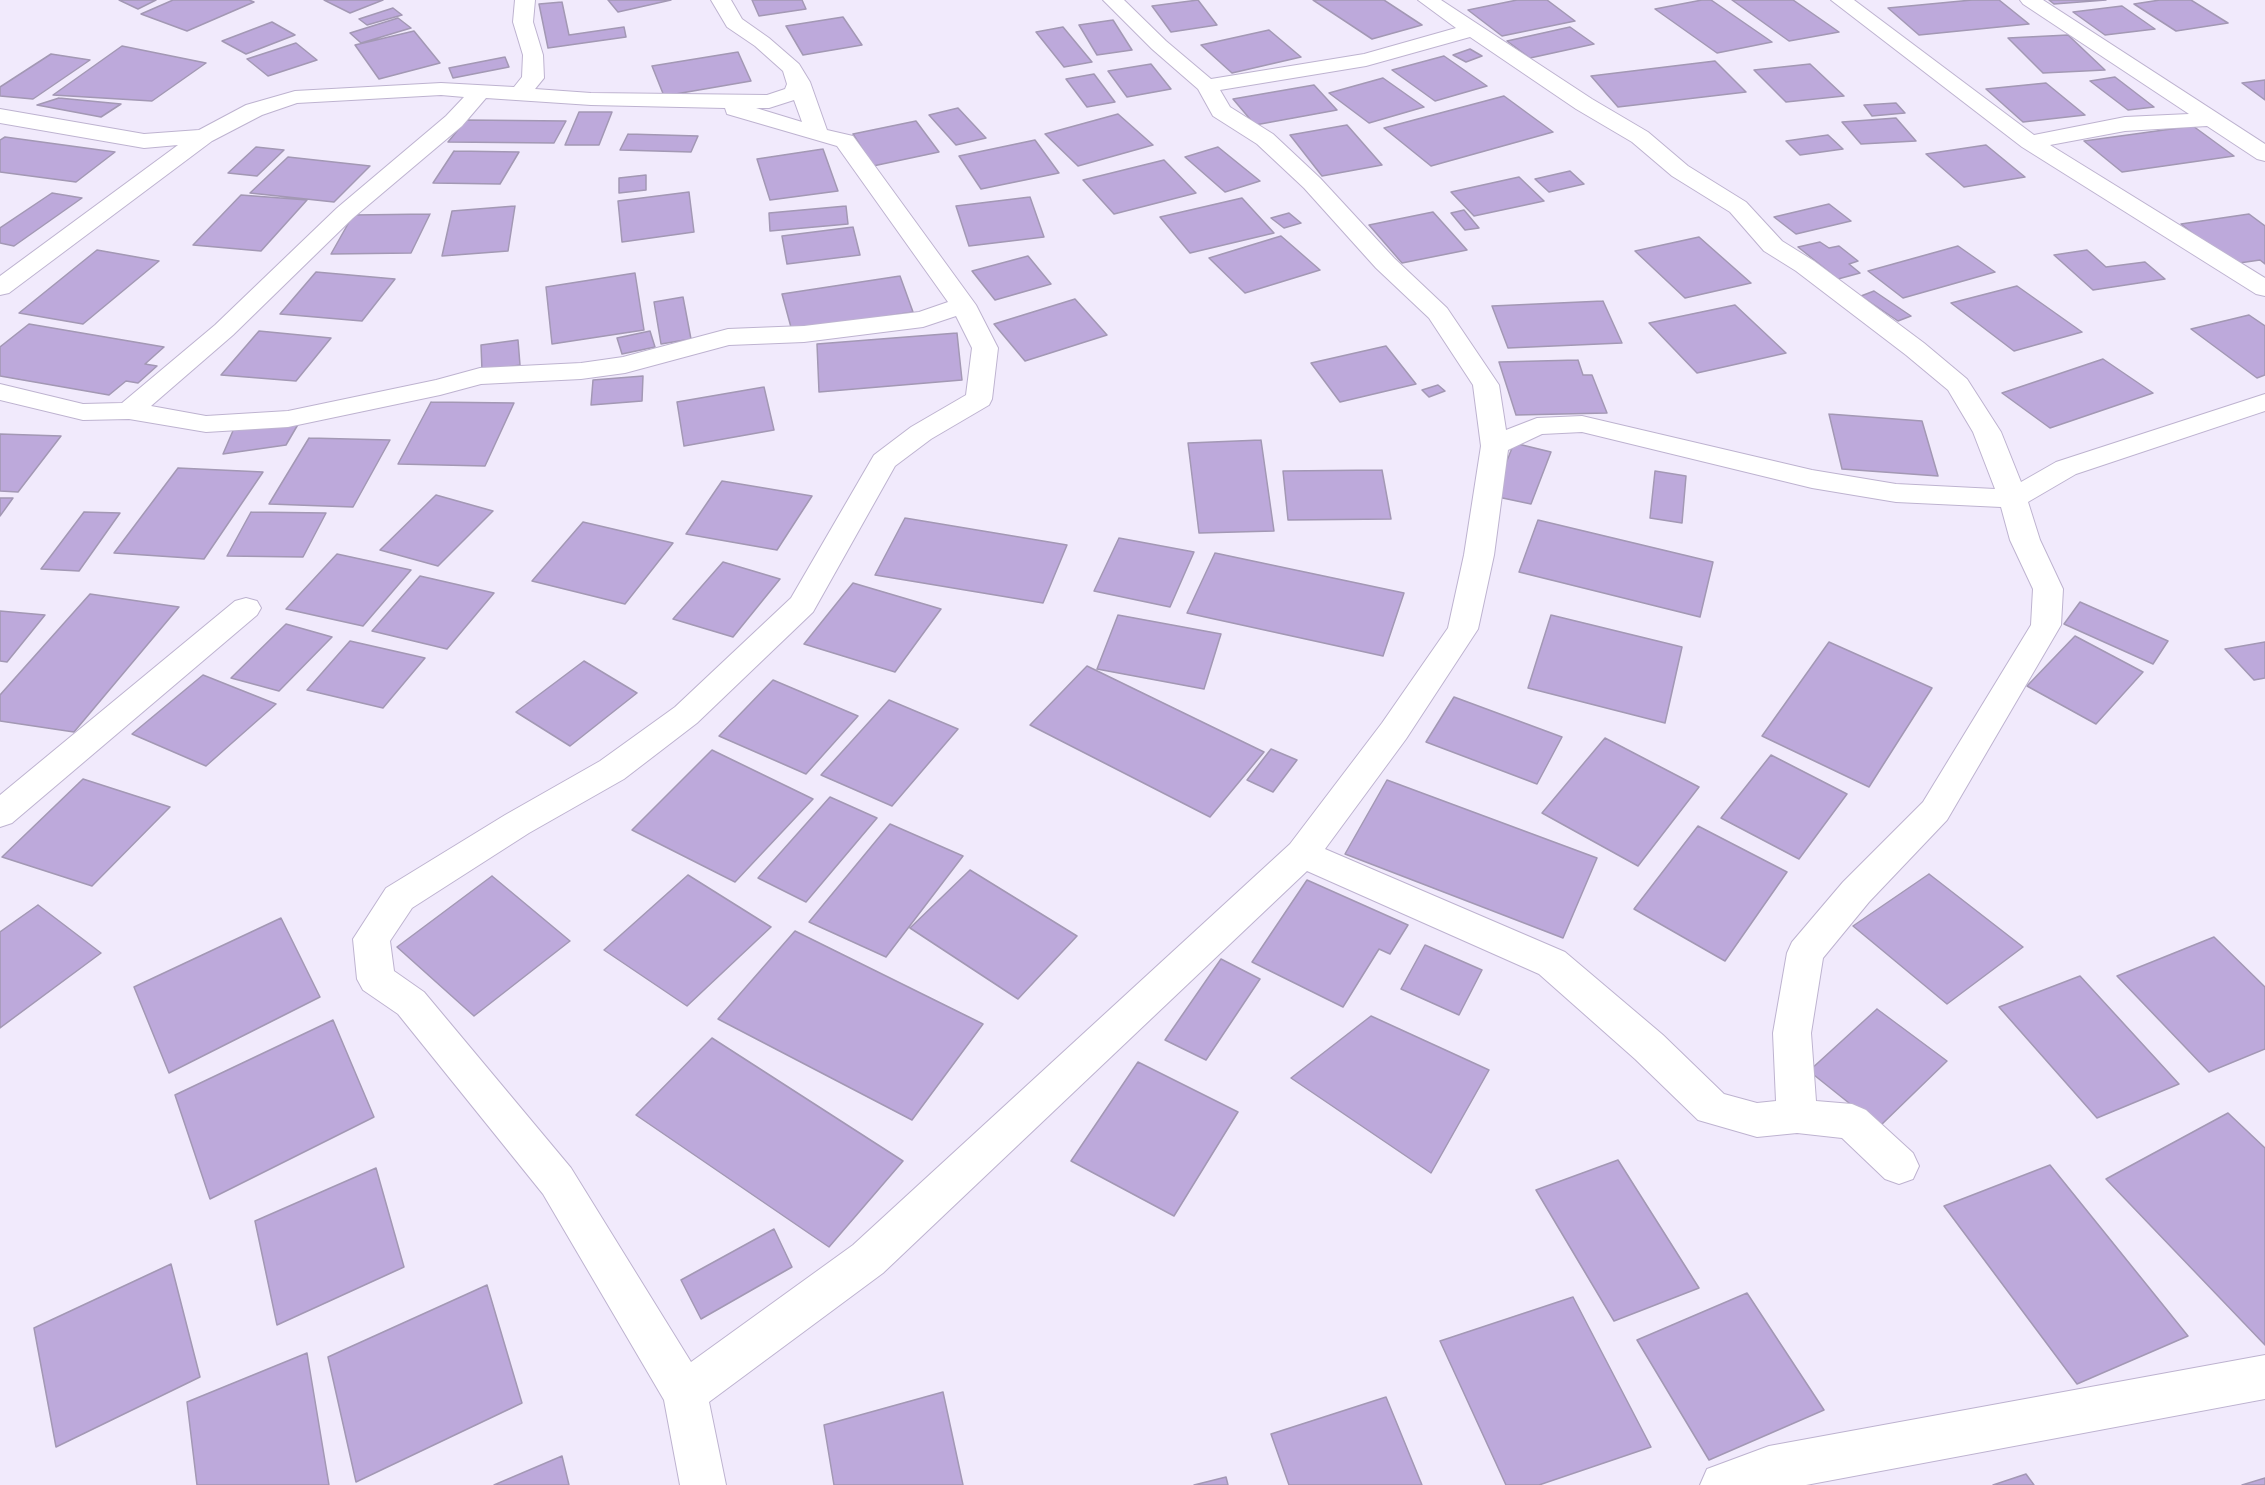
<!DOCTYPE html>
<html>
<head>
<meta charset="utf-8">
<style>
	body { margin:0 }
	canvas { display:block; background:#f1eafc }
</style>
</head>
<body>
<canvas width="2265" height="1485"></canvas>
<script>
const ctx = document.querySelector('canvas').getContext('2d');
ctx.lineJoin = 'round';
function fill(path, color) {
  ctx.fillStyle = color;
  ctx.fill(path, 'evenodd');
}
function shape(rows) {
  const path = new Path2D();
  for (const r of rows) {
    path.moveTo(r[0], r[1]);
    for (let i = 2; i < r.length; i += 2) path.lineTo(r[i], r[i + 1]);
  }
  return path;
}
function stroke(path, color, width, dash) {
  ctx.strokeStyle = color;
  ctx.lineWidth = width;
  ctx.lineCap = dash ? 'butt' : 'round';
  ctx.setLineDash(dash || []);
  ctx.stroke(path);
}
const building = shape([
	[119,0,156,0,138,9,119,0],
	[173,0,249,0,254,2,187,31,141,14,173,0],
	[324,0,383,0,350,13,324,0],
	[608,0,671,0,618,12,608,0],
	[752,0,802,0,806,9,759,16,752,0],
	[1198,0,1217,25,1171,32,1152,6,1198,0],
	[1313,0,1384,0,1422,25,1372,39,1313,0],
	[1517,0,1547,0,1575,21,1502,36,1468,10,1517,0],
	[1702,0,1711,0,1772,42,1717,53,1655,9,1702,0],
	[1732,0,1793,0,1839,32,1789,41,1732,0],
	[1972,0,1999,0,2029,24,1919,35,1888,8,1972,0],
	[2049,0,2106,0,2054,4,2049,0],
	[2160,0,2191,0,2228,23,2176,31,2134,4,2160,0],
	[562,2,569,35,624,27,626,37,548,48,539,4,562,2],
	[2122,6,2155,29,2105,35,2073,12,2122,6],
	[393,8,402,15,367,25,359,19,393,8],
	[843,17,862,45,803,55,786,26,843,17],
	[398,18,411,28,361,43,350,33,398,18],
	[1113,20,1132,50,1097,55,1079,25,1113,20],
	[272,22,295,35,246,54,222,41,272,22],
	[1063,27,1092,62,1064,67,1036,32,1063,27],
	[1570,27,1594,44,1530,58,1507,41,1570,27],
	[1269,30,1301,57,1232,73,1201,45,1269,30],
	[414,31,440,63,379,79,355,45,414,31],
	[2068,35,2105,70,2043,73,2008,38,2068,35],
	[296,43,317,60,268,76,247,59,296,43],
	[122,46,206,63,152,101,53,95,122,46],
	[1470,49,1482,56,1466,62,1453,55,1470,49],
	[738,52,751,81,664,96,652,66,738,52],
	[51,54,90,60,33,99,0,96,0,87,51,54],
	[1444,56,1487,86,1435,101,1392,70,1444,56],
	[505,57,509,67,453,78,449,68,505,57],
	[1715,61,1746,92,1618,107,1591,76,1715,61],
	[1151,64,1171,89,1127,97,1108,71,1151,64],
	[1810,64,1844,96,1786,102,1754,70,1810,64],
	[1094,74,1115,102,1087,107,1066,79,1094,74],
	[2115,77,2154,107,2128,110,2090,81,2115,77],
	[1383,78,1424,107,1369,123,1329,93,1383,78],
	[2265,80,2265,100,2242,83,2265,80],
	[2046,83,2085,115,2023,122,1986,89,2046,83],
	[1314,85,1337,110,1255,125,1233,99,1314,85],
	[1504,96,1553,132,1431,166,1384,128,1504,96],
	[59,98,121,104,101,117,37,105,59,98],
	[1896,103,1905,113,1872,116,1864,105,1896,103],
	[958,108,986,138,956,145,929,115,958,108],
	[579,112,612,112,599,145,565,145,579,112],
	[1118,114,1153,145,1078,166,1045,134,1118,114],
	[1896,118,1916,141,1861,144,1842,122,1896,118],
	[466,120,566,121,554,143,448,142,466,120],
	[916,121,939,152,873,166,853,134,916,121],
	[1347,125,1382,165,1322,176,1290,135,1347,125],
	[2193,126,2234,156,2122,172,2084,141,2193,126],
	[628,134,698,136,691,152,620,150,628,134],
	[1828,135,1843,149,1800,155,1786,141,1828,135],
	[5,137,115,152,76,182,0,172,0,140,5,137],
	[1035,140,1059,173,981,189,959,156,1035,140],
	[1986,145,2025,177,1964,187,1926,154,1986,145],
	[256,147,284,150,257,176,228,173,256,147],
	[1218,147,1260,181,1225,192,1185,157,1218,147],
	[823,149,838,191,770,200,757,159,823,149],
	[454,151,519,152,500,184,433,183,454,151],
	[288,157,370,166,334,202,250,193,288,157],
	[1164,160,1196,193,1114,214,1083,180,1164,160],
	[1570,171,1584,184,1549,192,1535,179,1570,171],
	[646,175,646,190,619,193,619,178,646,175],
	[1519,177,1544,201,1474,216,1451,192,1519,177],
	[689,192,694,232,622,242,618,201,689,192],
	[52,193,82,198,14,246,0,243,0,228,52,193],
	[241,195,307,200,261,251,193,245,241,195],
	[1030,197,1044,237,969,246,956,206,1030,197],
	[1242,198,1274,233,1190,253,1160,217,1242,198],
	[1829,204,1851,221,1796,234,1774,217,1829,204],
	[515,206,508,251,442,256,452,211,515,206],
	[846,206,848,224,770,231,769,213,846,206],
	[1464,210,1479,228,1465,230,1451,213,1464,210],
	[1433,212,1467,250,1402,263,1369,225,1433,212],
	[1289,213,1301,223,1284,228,1271,218,1289,213],
	[430,214,411,253,331,254,353,215,430,214],
	[2249,214,2265,226,2265,264,2260,260,2232,264,2181,224,2249,214],
	[853,227,860,255,787,264,782,236,853,227],
	[1281,236,1320,270,1245,293,1209,258,1281,236],
	[1699,237,1751,283,1685,298,1635,251,1699,237],
	[1820,242,1829,248,1839,246,1858,261,1849,264,1860,273,1838,279,1798,247,1820,242],
	[1958,246,1995,272,1903,298,1868,271,1958,246],
	[97,250,159,261,83,324,19,313,97,250],
	[2087,250,2106,267,2145,262,2165,279,2093,290,2054,255,2087,250],
	[1028,256,1051,284,995,300,972,271,1028,256],
	[316,272,395,279,362,321,280,314,316,272],
	[635,273,644,330,552,344,546,287,635,273],
	[900,276,913,312,792,331,782,294,900,276],
	[2017,286,2082,332,2014,351,1951,303,2017,286],
	[1874,291,1911,316,1898,321,1861,296,1874,291],
	[683,297,691,339,661,344,654,302,683,297],
	[1075,299,1107,335,1025,361,994,324,1075,299],
	[1603,301,1622,343,1508,348,1492,306,1603,301],
	[1735,305,1786,353,1697,373,1649,323,1735,305],
	[2249,315,2265,326,2265,375,2257,378,2191,329,2249,315],
	[29,324,164,347,145,364,157,366,138,383,126,381,109,395,0,376,0,347,29,324],
	[259,331,331,338,296,381,221,375,259,331],
	[650,331,655,347,622,354,617,338,650,331],
	[957,333,962,380,819,392,817,344,957,333],
	[518,340,520,365,482,371,481,345,518,340],
	[1386,346,1416,384,1340,402,1311,363,1386,346],
	[2103,359,2153,393,2050,428,2002,393,2103,359],
	[1578,360,1583,375,1592,375,1607,413,1516,415,1499,362,1578,360],
	[643,376,642,401,591,405,593,380,643,376],
	[1438,385,1445,391,1429,397,1422,390,1438,385],
	[764,387,774,430,684,446,677,402,764,387],
	[431,402,514,403,485,466,398,464,431,402],
	[1829,414,1922,421,1938,476,1842,469,1829,414],
	[300,421,286,445,223,454,235,426,300,421],
	[0,434,61,436,18,492,0,491,0,434],
	[309,438,390,440,353,507,269,504,309,438],
	[1261,440,1274,531,1199,533,1188,443,1261,440],
	[1514,443,1551,452,1531,504,1493,496,1514,443],
	[178,468,263,472,204,559,114,553,178,468],
	[1382,470,1391,519,1288,520,1283,471,1382,470],
	[1655,471,1686,476,1682,523,1650,518,1655,471],
	[722,481,812,496,777,550,686,534,722,481],
	[436,495,493,511,438,566,380,550,436,495],
	[0,498,13,498,0,516,0,498],
	[84,512,120,513,79,571,41,569,84,512],
	[251,512,326,513,303,557,227,556,251,512],
	[905,518,1067,545,1043,603,875,575,905,518],
	[1538,520,1713,562,1700,617,1519,572,1538,520],
	[583,522,673,543,625,604,532,581,583,522],
	[1119,538,1194,552,1170,607,1094,591,1119,538],
	[1215,553,1404,593,1383,656,1187,613,1215,553],
	[337,554,411,570,363,626,286,609,337,554],
	[723,562,780,579,733,637,673,619,723,562],
	[420,576,494,593,447,649,372,631,420,576],
	[853,583,941,609,895,672,804,644,853,583],
	[90,594,179,607,74,732,0,721,0,695,90,594],
	[2080,602,2168,641,2153,664,2064,624,2080,602],
	[0,611,45,615,7,662,0,661,0,611],
	[1118,615,1221,634,1204,689,1097,669,1118,615],
	[1551,615,1682,647,1665,723,1528,688,1551,615],
	[286,624,332,637,279,691,231,678,286,624],
	[2075,636,2143,672,2096,724,2027,686,2075,636],
	[350,641,425,658,383,708,307,690,350,641],
	[1829,642,1932,688,1869,787,1762,736,1829,642],
	[2265,642,2265,678,2254,680,2225,649,2265,642],
	[584,661,637,693,570,746,516,712,584,661],
	[1087,666,1264,752,1210,817,1030,725,1087,666],
	[203,675,276,704,206,766,132,734,203,675],
	[773,680,858,716,806,774,719,736,773,680],
	[1454,697,1562,737,1537,784,1426,742,1454,697],
	[889,700,958,729,892,806,821,775,889,700],
	[1605,738,1699,787,1638,866,1542,813,1605,738],
	[1271,749,1297,760,1273,792,1247,780,1271,749],
	[712,750,813,799,735,882,632,830,712,750],
	[1771,755,1847,794,1799,859,1721,818,1771,755],
	[83,779,170,807,92,886,2,857,83,779],
	[1387,780,1597,858,1563,938,1345,854,1387,780],
	[830,797,877,818,806,902,758,878,830,797],
	[890,824,963,856,886,957,809,922,890,824],
	[1698,826,1787,872,1725,961,1634,909,1698,826],
	[970,870,1077,936,1018,999,910,928,970,870],
	[1929,874,2023,947,1947,1004,1853,926,1929,874],
	[688,875,771,927,687,1006,604,950,688,875],
	[492,876,570,941,474,1016,397,947,492,876],
	[1307,880,1408,925,1390,954,1379,949,1343,1007,1252,962,1307,880],
	[38,905,101,953,0,1028,0,932,38,905],
	[281,918,320,997,169,1073,134,987,281,918],
	[795,931,983,1024,912,1120,718,1019,795,931],
	[2214,937,2265,987,2265,1049,2209,1072,2117,976,2214,937],
	[1425,945,1482,970,1459,1015,1401,989,1425,945],
	[1221,959,1260,979,1206,1060,1165,1040,1221,959],
	[2080,976,2179,1084,2097,1118,1999,1007,2080,976],
	[1877,1009,1947,1061,1879,1127,1809,1071,1877,1009],
	[1371,1016,1489,1070,1431,1173,1291,1078,1371,1016],
	[333,1020,374,1117,210,1199,175,1095,333,1020],
	[712,1038,903,1161,829,1247,636,1115,712,1038],
	[1138,1062,1238,1112,1174,1216,1071,1161,1138,1062],
	[2228,1113,2265,1148,2265,1345,2106,1179,2228,1113],
	[1618,1160,1699,1288,1614,1321,1536,1190,1618,1160],
	[2050,1165,2188,1336,2077,1384,1944,1206,2050,1165],
	[376,1168,404,1267,277,1325,255,1221,376,1168],
	[774,1229,792,1267,701,1319,681,1280,774,1229],
	[171,1264,200,1377,56,1447,34,1328,171,1264],
	[487,1285,522,1403,356,1482,328,1357,487,1285],
	[1747,1293,1824,1410,1709,1460,1637,1340,1747,1293],
	[1573,1297,1651,1447,1539,1485,1506,1485,1440,1341,1573,1297],
	[307,1353,329,1485,197,1485,187,1402,307,1353],
	[943,1392,963,1485,834,1485,824,1425,943,1392],
	[1386,1397,1422,1485,1289,1485,1271,1434,1386,1397],
	[562,1456,569,1485,494,1485,562,1456],
	[2026,1474,2034,1485,1993,1485,2026,1474],
	[1226,1477,1228,1485,1194,1485,1226,1477],
	[2265,1478,2265,1485,2242,1485,2265,1478]
]);
fill(building, '#bda9db');
stroke(building, '#a398b4', 1.5);
const street = shape([
	[515,0,535,0,533,22,543,55,544,78,535,89,591,93,767,95,785,89,787,84,783,71,755,46,727,27,711,0,731,0,742,19,769,38,799,64,810,82,827,130,853,136,976,305,998,348,992,399,989,405,931,439,895,466,813,612,697,723,624,779,529,833,412,908,390,941,394,971,424,992,571,1168,691,1362,853,1245,1290,844,1382,723,1448,628,1464,555,1481,446,1473,385,1429,318,1376,268,1304,188,1257,144,1213,116,1198,89,1152,49,1103,0,1124,0,1166,41,1211,79,1364,54,1456,28,1418,0,1441,0,1592,99,1648,132,1688,166,1746,202,1782,241,1814,261,1924,343,1967,379,2001,432,2021,482,2056,462,2265,394,2265,411,2076,474,2028,502,2040,540,2063,589,2061,625,1947,820,1869,902,1823,958,1811,1033,1816,1101,1852,1104,1866,1110,1913,1153,1919,1166,1913,1179,1899,1184,1885,1179,1842,1138,1797,1133,1757,1137,1698,1120,1635,1059,1539,974,1307,871,883,1273,709,1402,726,1485,680,1485,664,1400,543,1194,398,1014,363,990,357,979,353,939,386,888,505,815,600,761,675,707,791,598,874,455,911,427,966,395,972,348,956,316,923,327,804,342,729,345,625,373,581,379,481,384,440,395,288,427,206,432,129,419,83,420,0,400,0,384,83,404,122,403,215,325,337,208,446,116,464,97,441,95,297,103,262,115,212,141,9,293,0,295,0,276,178,145,144,148,0,123,0,109,144,134,199,130,246,105,295,91,441,83,514,87,522,77,523,55,513,22,515,0],
	[1470,37,1576,109,1632,142,1672,176,1730,212,1764,251,1796,271,1906,355,1948,390,1973,432,1995,489,1896,484,1812,470,1582,416,1537,418,1506,430,1499,385,1447,308,1394,258,1320,178,1273,134,1230,107,1220,90,1366,66,1470,37],
	[486,98,591,105,725,108,727,114,837,146,948,302,919,312,804,326,728,329,623,357,581,363,480,368,436,380,288,411,206,416,151,406,233,335,353,218,462,126,486,98],
	[794,100,802,122,756,108,769,108,794,100],
	[1582,432,1812,488,1896,502,2001,507,2010,540,2033,589,2031,625,1923,802,1843,882,1792,942,1787,953,1773,1033,1776,1101,1757,1103,1724,1094,1663,1035,1565,952,1325,849,1406,739,1478,629,1494,555,1508,450,1542,434,1582,432],
	[1831,0,1854,0,2034,135,2125,117,2189,114,2023,4,2020,0,2043,0,2265,144,2265,161,2257,159,2207,126,2125,131,2050,145,2265,278,2265,296,2256,294,2022,147,1831,0],
	[246,598,257,601,261,608,257,615,12,823,0,827,0,795,235,601,246,598],
	[2265,1355,2265,1399,1806,1485,1700,1485,1707,1469,1769,1446,2265,1355]
]);
stroke(street, '#beb3d0', 2);
fill(street, '#fff');
</script>
</body>
</html>
